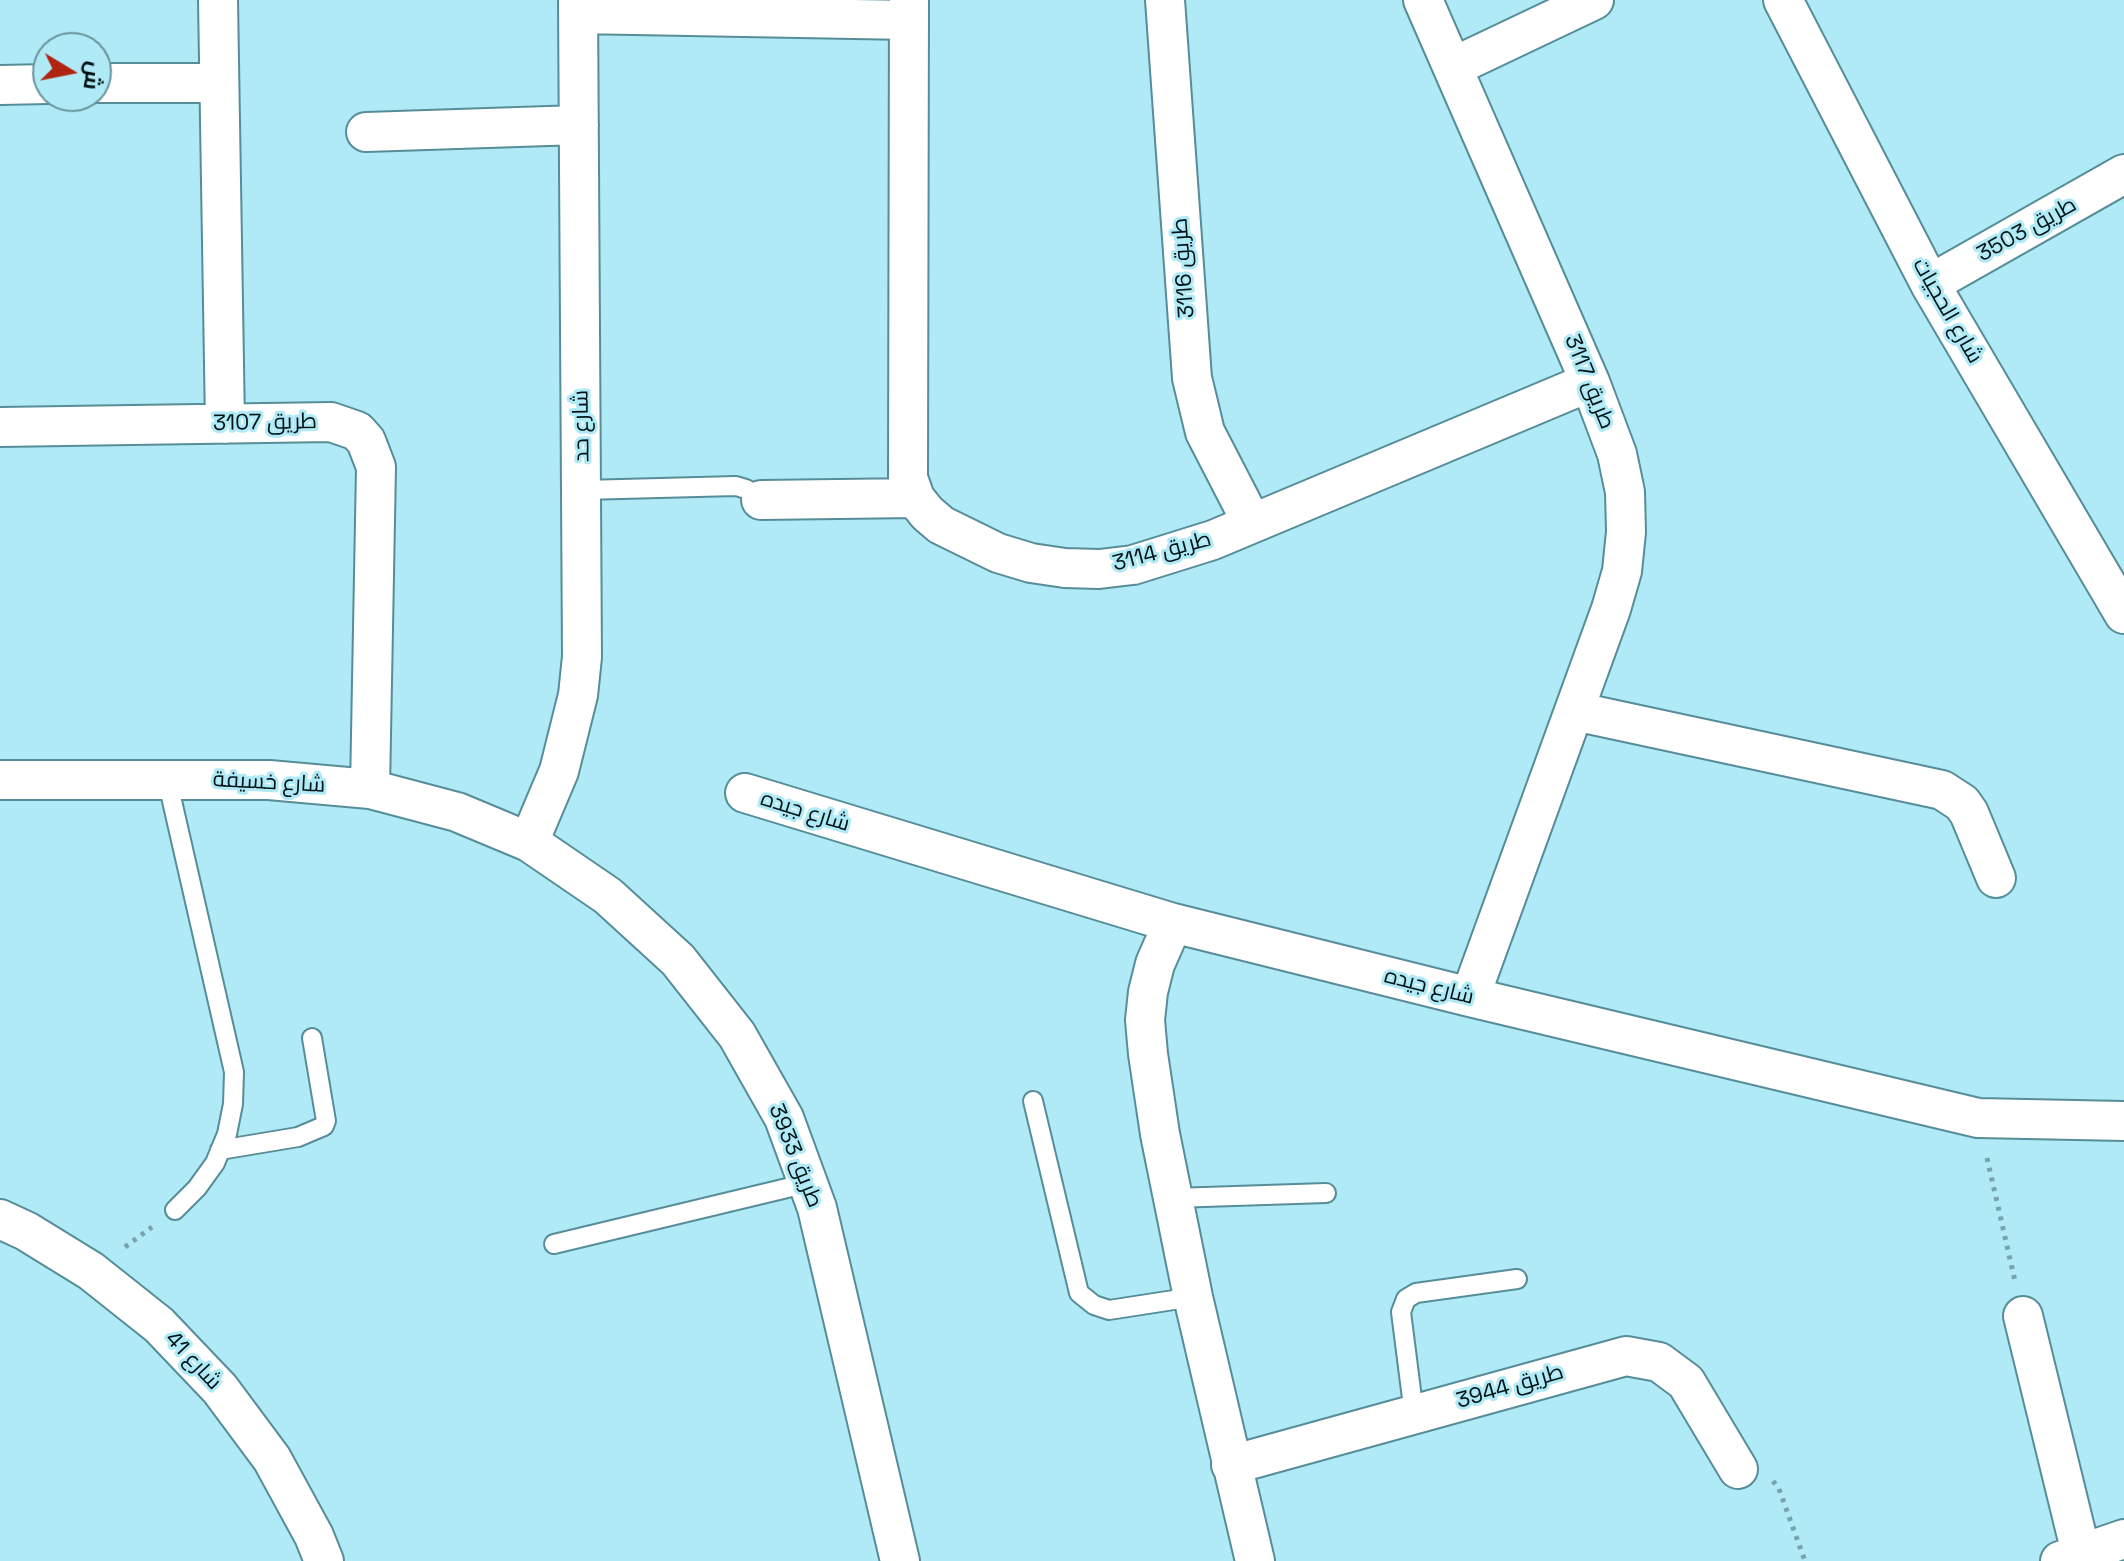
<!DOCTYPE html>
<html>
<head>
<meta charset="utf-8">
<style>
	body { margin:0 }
	#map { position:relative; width:2124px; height:1561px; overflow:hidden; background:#b0eaf6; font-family:"Space Grotesk",Cairo,sans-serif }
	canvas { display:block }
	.north { position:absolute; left:32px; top:32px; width:80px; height:80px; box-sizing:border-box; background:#b0eaf6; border:2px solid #6a949c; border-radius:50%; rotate:100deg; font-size:22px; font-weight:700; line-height:32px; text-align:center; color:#001216 }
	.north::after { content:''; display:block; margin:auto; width:28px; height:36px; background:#b12410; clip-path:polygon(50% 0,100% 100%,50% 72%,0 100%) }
</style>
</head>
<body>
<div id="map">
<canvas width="2124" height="1561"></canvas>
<div class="north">ش</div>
</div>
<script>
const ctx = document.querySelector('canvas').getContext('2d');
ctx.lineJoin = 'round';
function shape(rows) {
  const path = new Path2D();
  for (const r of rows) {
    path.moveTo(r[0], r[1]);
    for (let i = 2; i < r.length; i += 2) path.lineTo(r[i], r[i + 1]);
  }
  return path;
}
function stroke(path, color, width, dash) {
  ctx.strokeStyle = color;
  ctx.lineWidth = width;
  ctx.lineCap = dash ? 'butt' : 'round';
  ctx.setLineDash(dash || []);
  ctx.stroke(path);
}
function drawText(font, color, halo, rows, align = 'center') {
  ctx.font = font + ' "Space Grotesk",Cairo,sans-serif';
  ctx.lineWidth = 6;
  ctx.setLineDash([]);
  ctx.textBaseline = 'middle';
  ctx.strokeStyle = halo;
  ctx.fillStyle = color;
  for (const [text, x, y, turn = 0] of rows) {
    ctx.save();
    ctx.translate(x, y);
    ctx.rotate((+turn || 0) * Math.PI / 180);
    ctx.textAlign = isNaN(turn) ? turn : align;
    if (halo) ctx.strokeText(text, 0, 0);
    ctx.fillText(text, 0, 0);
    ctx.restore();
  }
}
const lane = shape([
	[583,490,736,486,746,489,761,500],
	[167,779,234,1072,233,1104,227,1134,215,1163,197,1188,175,1210],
	[1033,1101,1079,1293,1094,1305,1109,1310,1193,1297],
	[220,1150,298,1137,324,1126,326,1121,312,1038],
	[1174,1198,1326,1193],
	[554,1244,808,1183],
	[1414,1414,1401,1312,1406,1299,1416,1293,1517,1279]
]);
const street = shape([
	[218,0,225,424],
	[909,0,908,478,915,498,927,513,941,525,998,553,1031,563,1065,568,1099,569,1133,565,1213,540,1590,382],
	[1165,0,1192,378,1205,432,1252,523],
	[1423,0,1590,382,1617,454,1625,492,1626,532,1622,571,1611,609,1470,997],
	[1783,0,1930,284,2124,614],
	[578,14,909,20],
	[1453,67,1594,0],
	[96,83,219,83],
	[0,85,48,84],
	[366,132,579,125],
	[1930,284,2124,174],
	[0,427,331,422,357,431,366,441,376,467,370,789],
	[761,500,915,498],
	[1574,711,1942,790,1962,803,1969,813,1996,878],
	[0,780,269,780,370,789,457,812,529,842,608,896,678,960,737,1035,784,1118,817,1208,900,1561],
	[745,793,1173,923,1470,997,1978,1118,2124,1121],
	[529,842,559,771,578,695,582,657,578,0],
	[1173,923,1155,964,1148,992,1145,1020,1148,1054,1160,1134,1193,1297,1255,1561],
	[0,1219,26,1231,91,1271,159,1325,220,1389,272,1459,314,1536,324,1561],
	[2023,1316,2081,1553],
	[1231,1465,1626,1356,1659,1362,1686,1382,1738,1469],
	[2060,1561,2124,1539]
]);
stroke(lane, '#568d98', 22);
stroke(street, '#568d98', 42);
stroke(shape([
	[1987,1158,2015,1281],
	[125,1247,152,1227],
	[1773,1481,1779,1489,1805,1561]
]), '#76a3ac', 5, [4, 6]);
stroke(lane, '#fff', 18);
stroke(street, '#fff', 38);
drawText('22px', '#001216', '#b0eaf6', [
	["طريق 3503",2027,230,-29],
	["طريق 3116",1184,268,-94],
	["شارع الحجيات",1947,311,60],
	["طريق 3117",1589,382,68],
	["طريق 3107",265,423,-1],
	["شارع حد",582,426,-91],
	["طريق 3114",1162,552,-15],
	["شارع خسيفة",269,783,3],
	["شارع جيده",805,812,17],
	["شارع جيده",1429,987,14],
	["طريق 3933",795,1156,68],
	["شارع 41",193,1361,47],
	["طريق 3944",1510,1387,-16]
]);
</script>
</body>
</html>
